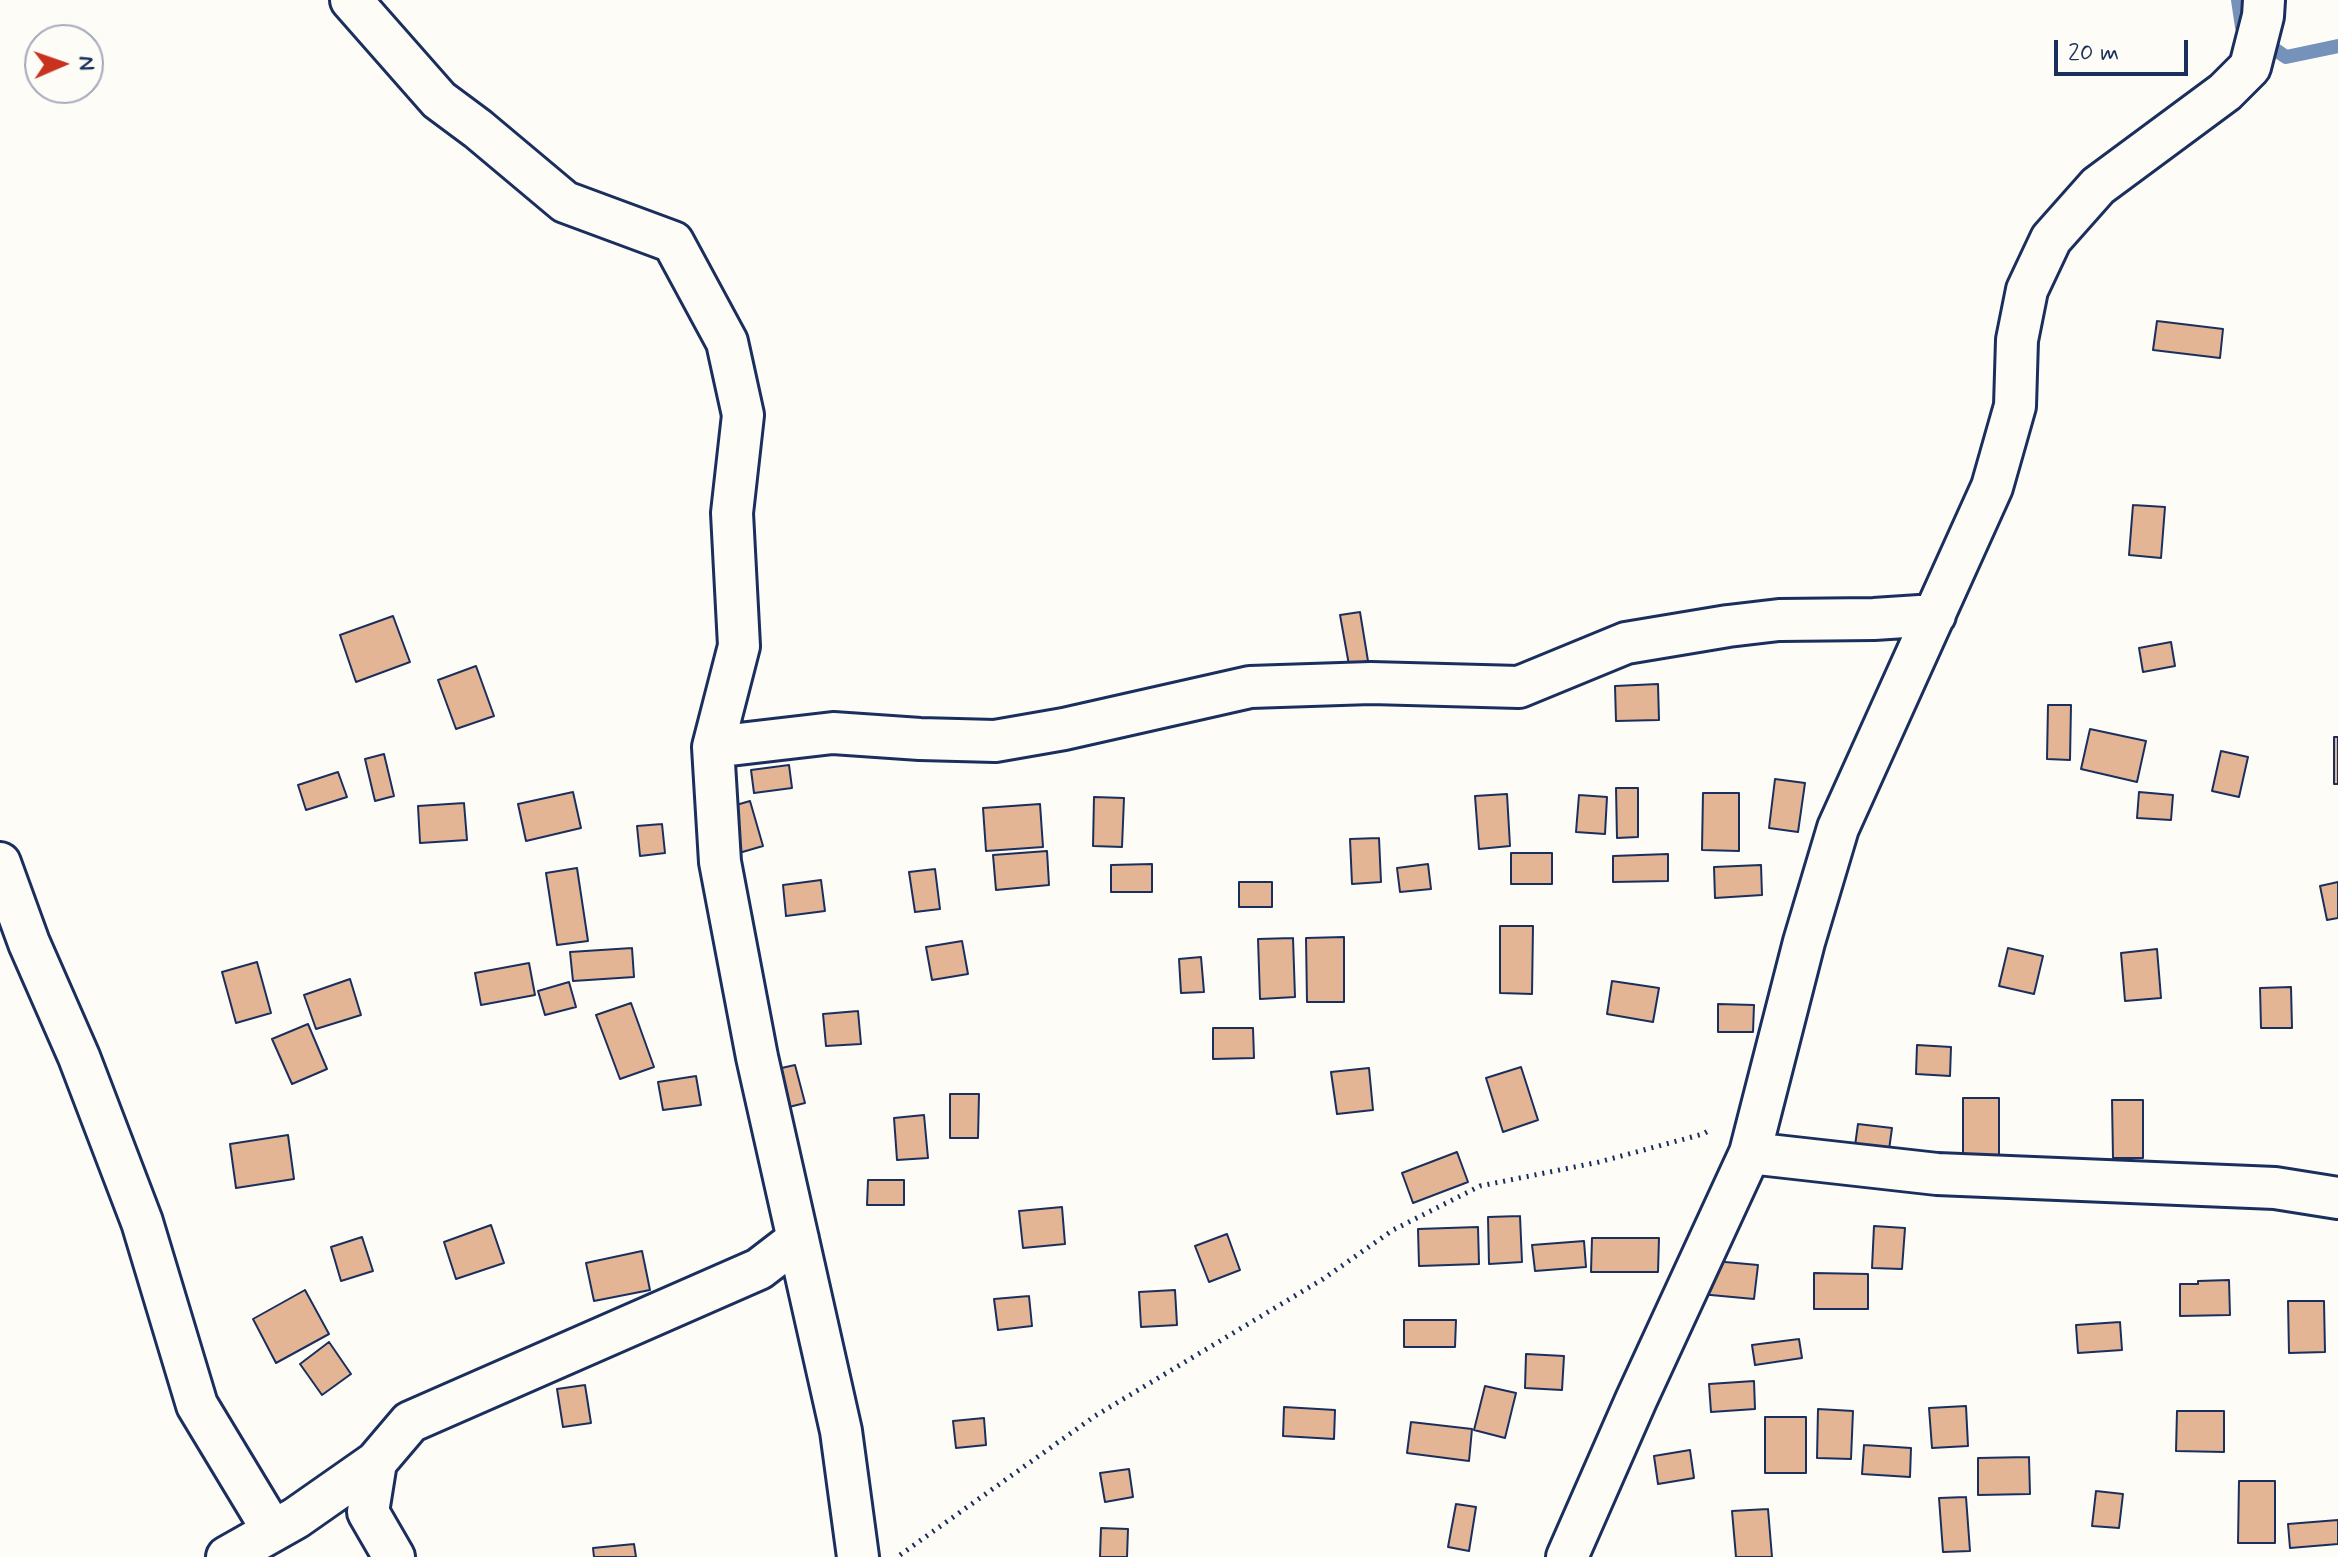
<!DOCTYPE html>
<html>
<head>
<meta charset="utf-8">
<style>
	body { margin:0 }
	#map { position:relative; width:2338px; height:1557px; overflow:hidden; background:#fdfcf7; font-family:Mynerve,sans-serif }
	canvas { display:block }
	.north { position:absolute; left:24px; top:24px; width:80px; height:80px; box-sizing:border-box; background:#fdfcf7; border:2px solid #a3aaba; border-radius:50%; rotate:88deg; font-size:22px; font-weight:700; line-height:32px; text-align:center; color:#1b2f5e }
	.north::after { content:''; display:block; margin:auto; width:28px; height:36px; background:#c8321e; clip-path:polygon(50% 0,100% 100%,50% 72%,0 100%) }
	.scale { position:absolute; left:2054px; top:40px; width:134px; height:36px; box-sizing:border-box; border:4px solid #1b2f5e; border-top:0; padding-left:10px; font-size:24px; line-height:28px; white-space:nowrap; color:#1b2f5e; -webkit-text-stroke:6px #fdfcf7; paint-order:stroke }
</style>
</head>
<body>
<div id="map">
<canvas width="2338" height="1557"></canvas>
<div class="north">N</div>
<div class="scale">20 m</div>
</div>
<script>
const ctx = document.querySelector('canvas').getContext('2d');
ctx.lineJoin = 'round';
function shape(rows) {
  const path = new Path2D();
  for (const r of rows) {
    path.moveTo(r[0], r[1]);
    for (let i = 2; i < r.length; i += 2) path.lineTo(r[i], r[i + 1]);
  }
  return path;
}
function stroke(path, color, width, dash) {
  ctx.strokeStyle = color;
  ctx.lineWidth = width;
  ctx.lineCap = dash ? 'butt' : 'round';
  ctx.setLineDash(dash || []);
  ctx.stroke(path);
}
function fill(path, color) {
  ctx.fillStyle = color;
  ctx.fill(path, 'evenodd');
}
stroke(shape([
	[2238,0,2242,27,2286,57,2338,46]
]), '#7492ba', 14);
const building = shape([
	[2157,321,2223,329,2220,358,2153,350,2157,321],
	[2133,505,2165,507,2161,558,2129,555,2133,505],
	[1360,612,1368,661,1349,665,1340,615,1360,612],
	[393,616,410,662,356,682,340,635,393,616],
	[2171,642,2175,666,2143,672,2139,648,2171,642],
	[476,666,494,716,456,729,438,680,476,666],
	[1658,684,1659,720,1616,721,1615,686,1658,684],
	[2048,705,2071,705,2070,760,2047,759,2048,705],
	[2090,729,2146,741,2137,782,2081,769,2090,729],
	[2334,737,2338,737,2338,784,2334,784,2334,737],
	[2221,751,2248,757,2239,797,2212,791,2221,751],
	[384,754,394,796,375,801,365,759,384,754],
	[789,765,792,788,754,793,751,770,789,765],
	[338,772,347,797,306,810,298,785,338,772],
	[1775,779,1805,783,1798,832,1769,828,1775,779],
	[1616,788,1638,788,1638,837,1617,838,1616,788],
	[573,792,581,828,526,841,518,804,573,792],
	[2139,792,2173,795,2171,820,2137,818,2139,792],
	[1703,793,1739,793,1739,851,1702,850,1703,793],
	[1507,794,1510,846,1479,849,1475,796,1507,794],
	[1579,795,1607,797,1605,834,1576,832,1579,795],
	[1094,797,1124,798,1122,847,1093,846,1094,797],
	[750,801,763,846,732,855,719,810,750,801],
	[464,803,467,840,420,843,418,806,464,803],
	[1040,804,1043,847,986,851,983,808,1040,804],
	[662,824,665,853,640,856,637,826,662,824],
	[1379,838,1381,882,1352,884,1350,839,1379,838],
	[1047,851,1049,885,996,890,993,855,1047,851],
	[1511,853,1552,853,1552,884,1511,884,1511,853],
	[1668,854,1668,881,1613,882,1613,856,1668,854],
	[1152,864,1152,892,1111,892,1111,865,1152,864],
	[1428,864,1431,889,1400,892,1397,868,1428,864],
	[1761,865,1762,895,1715,898,1714,867,1761,865],
	[577,868,588,941,557,945,546,873,577,868],
	[935,869,940,909,915,912,909,872,935,869],
	[821,880,825,911,786,916,783,885,821,880],
	[1239,882,1272,882,1272,907,1239,907,1239,882],
	[2338,882,2338,918,2327,920,2320,886,2338,882],
	[1500,926,1533,926,1532,994,1500,993,1500,926],
	[1344,937,1344,1002,1307,1002,1306,938,1344,937],
	[1293,938,1295,997,1260,999,1258,939,1293,938],
	[962,941,968,974,932,980,926,947,962,941],
	[632,948,634,977,573,981,570,952,632,948],
	[2008,948,2043,956,2034,994,1999,986,2008,948],
	[2157,949,2161,998,2125,1001,2121,953,2157,949],
	[1201,957,1204,992,1181,993,1179,959,1201,957],
	[257,962,271,1013,236,1023,222,972,257,962],
	[529,963,535,995,481,1005,475,973,529,963],
	[350,979,361,1015,316,1029,304,995,350,979],
	[1612,981,1659,988,1653,1022,1607,1014,1612,981],
	[569,982,576,1007,545,1015,538,991,569,982],
	[2291,987,2292,1028,2261,1028,2260,988,2291,987],
	[631,1003,654,1067,620,1079,596,1015,631,1003],
	[1718,1004,1754,1005,1753,1032,1718,1032,1718,1004],
	[858,1011,861,1044,826,1046,823,1014,858,1011],
	[308,1024,327,1069,292,1084,272,1039,308,1024],
	[1213,1028,1253,1028,1254,1058,1213,1059,1213,1028],
	[1917,1045,1951,1047,1950,1076,1916,1074,1917,1045],
	[795,1065,805,1103,777,1110,768,1071,795,1065],
	[1521,1067,1538,1120,1503,1132,1486,1078,1521,1067],
	[1369,1068,1373,1110,1337,1114,1331,1072,1369,1068],
	[696,1076,701,1105,663,1110,658,1082,696,1076],
	[950,1094,979,1094,978,1138,950,1138,950,1094],
	[1963,1098,1999,1098,1999,1161,1963,1160,1963,1098],
	[2112,1100,2143,1100,2143,1158,2113,1158,2112,1100],
	[924,1115,928,1158,897,1160,894,1118,924,1115],
	[1858,1124,1892,1128,1888,1157,1854,1153,1858,1124],
	[288,1135,294,1179,236,1188,230,1144,288,1135],
	[1457,1152,1468,1182,1413,1203,1402,1173,1457,1152],
	[868,1180,904,1180,904,1205,867,1205,868,1180],
	[1062,1207,1065,1244,1023,1248,1019,1211,1062,1207],
	[1520,1216,1522,1262,1489,1264,1488,1217,1520,1216],
	[491,1225,504,1263,456,1279,444,1242,491,1225],
	[1874,1226,1905,1228,1902,1269,1872,1268,1874,1226],
	[1478,1227,1479,1264,1419,1266,1418,1229,1478,1227],
	[1227,1234,1240,1270,1209,1282,1195,1246,1227,1234],
	[362,1237,373,1271,341,1281,331,1247,362,1237],
	[1592,1238,1659,1238,1658,1272,1591,1272,1592,1238],
	[1584,1241,1586,1267,1535,1271,1532,1245,1584,1241],
	[642,1251,650,1290,594,1301,586,1263,642,1251],
	[1703,1260,1758,1265,1754,1299,1700,1294,1703,1260],
	[1814,1273,1868,1274,1868,1309,1814,1309,1814,1273],
	[2229,1280,2230,1315,2180,1316,2180,1284,2198,1284,2198,1281,2229,1280],
	[305,1290,329,1334,276,1363,253,1319,305,1290],
	[1175,1290,1177,1325,1141,1327,1139,1292,1175,1290],
	[1029,1296,1032,1326,998,1330,994,1299,1029,1296],
	[2288,1301,2324,1301,2325,1352,2289,1353,2288,1301],
	[1404,1320,1456,1320,1455,1347,1404,1347,1404,1320],
	[2120,1322,2122,1350,2078,1353,2076,1325,2120,1322],
	[1799,1339,1802,1358,1755,1365,1752,1345,1799,1339],
	[329,1342,351,1374,322,1395,300,1364,329,1342],
	[1526,1354,1564,1356,1562,1390,1525,1388,1526,1354],
	[1754,1381,1755,1409,1711,1412,1709,1384,1754,1381],
	[585,1385,591,1423,563,1427,557,1389,585,1385],
	[1485,1386,1516,1393,1505,1438,1474,1430,1485,1386],
	[1966,1406,1968,1446,1932,1448,1929,1408,1966,1406],
	[1284,1407,1335,1410,1334,1439,1283,1436,1284,1407],
	[1818,1409,1853,1411,1851,1459,1817,1458,1818,1409],
	[2177,1411,2224,1411,2224,1452,2176,1451,2177,1411],
	[1765,1417,1806,1417,1806,1473,1765,1473,1765,1417],
	[984,1418,986,1445,956,1448,953,1421,984,1418],
	[1411,1422,1472,1429,1469,1461,1407,1453,1411,1422],
	[1864,1445,1911,1448,1910,1477,1862,1474,1864,1445],
	[1690,1450,1694,1478,1658,1484,1654,1456,1690,1450],
	[2029,1457,2030,1494,1978,1495,1978,1458,2029,1457],
	[1129,1469,1133,1497,1105,1502,1100,1473,1129,1469],
	[2239,1481,2275,1481,2275,1543,2238,1543,2239,1481],
	[2096,1491,2123,1494,2119,1528,2092,1526,2096,1491],
	[1966,1497,1970,1551,1943,1552,1939,1498,1966,1497],
	[1456,1504,1476,1507,1469,1551,1448,1547,1456,1504],
	[1768,1509,1772,1557,1736,1557,1732,1511,1768,1509],
	[2338,1520,2338,1544,2290,1548,2288,1524,2338,1520],
	[1101,1528,1128,1529,1127,1557,1100,1557,1101,1528],
	[634,1544,636,1557,594,1557,593,1548,634,1544]
]);
fill(building, '#e3b594');
stroke(building, '#1b2f5e', 2);
const minor = shape([
	[351,0,439,100,478,129,565,202,673,242,727,342,743,415,732,513,739,646,713,747,720,862,757,1057,841,1431,858,1557],
	[713,747,833,733,920,739,995,741,1064,729,1250,687,1371,683,1519,687,1626,643,1728,626,1779,620,1874,619,1935,615],
	[0,863,29,943,79,1057,142,1222,197,1405,273,1531],
	[1750,1153,1937,1174,2275,1188,2338,1198],
	[227,1557,296,1518,376,1462],
	[394,1557,368,1512,376,1462,410,1422,759,1269,798,1239],
	[1567,1557,1636,1400,1750,1153,1804,942,1838,828,1992,487,2015,406,2017,340,2027,290,2051,239,2098,186,2225,92,2250,67,2263,16,2264,0]
]);
stroke(minor, '#1b2f5e', 46);
stroke(shape([
	[900,1555,1095,1416,1323,1279,1393,1230,1480,1186,1599,1162,1703,1134,1710,1130]
]), '#1b2f5e', 5, [2, 6]);
stroke(minor, '#fdfcf7', 40);
</script>
</body>
</html>
